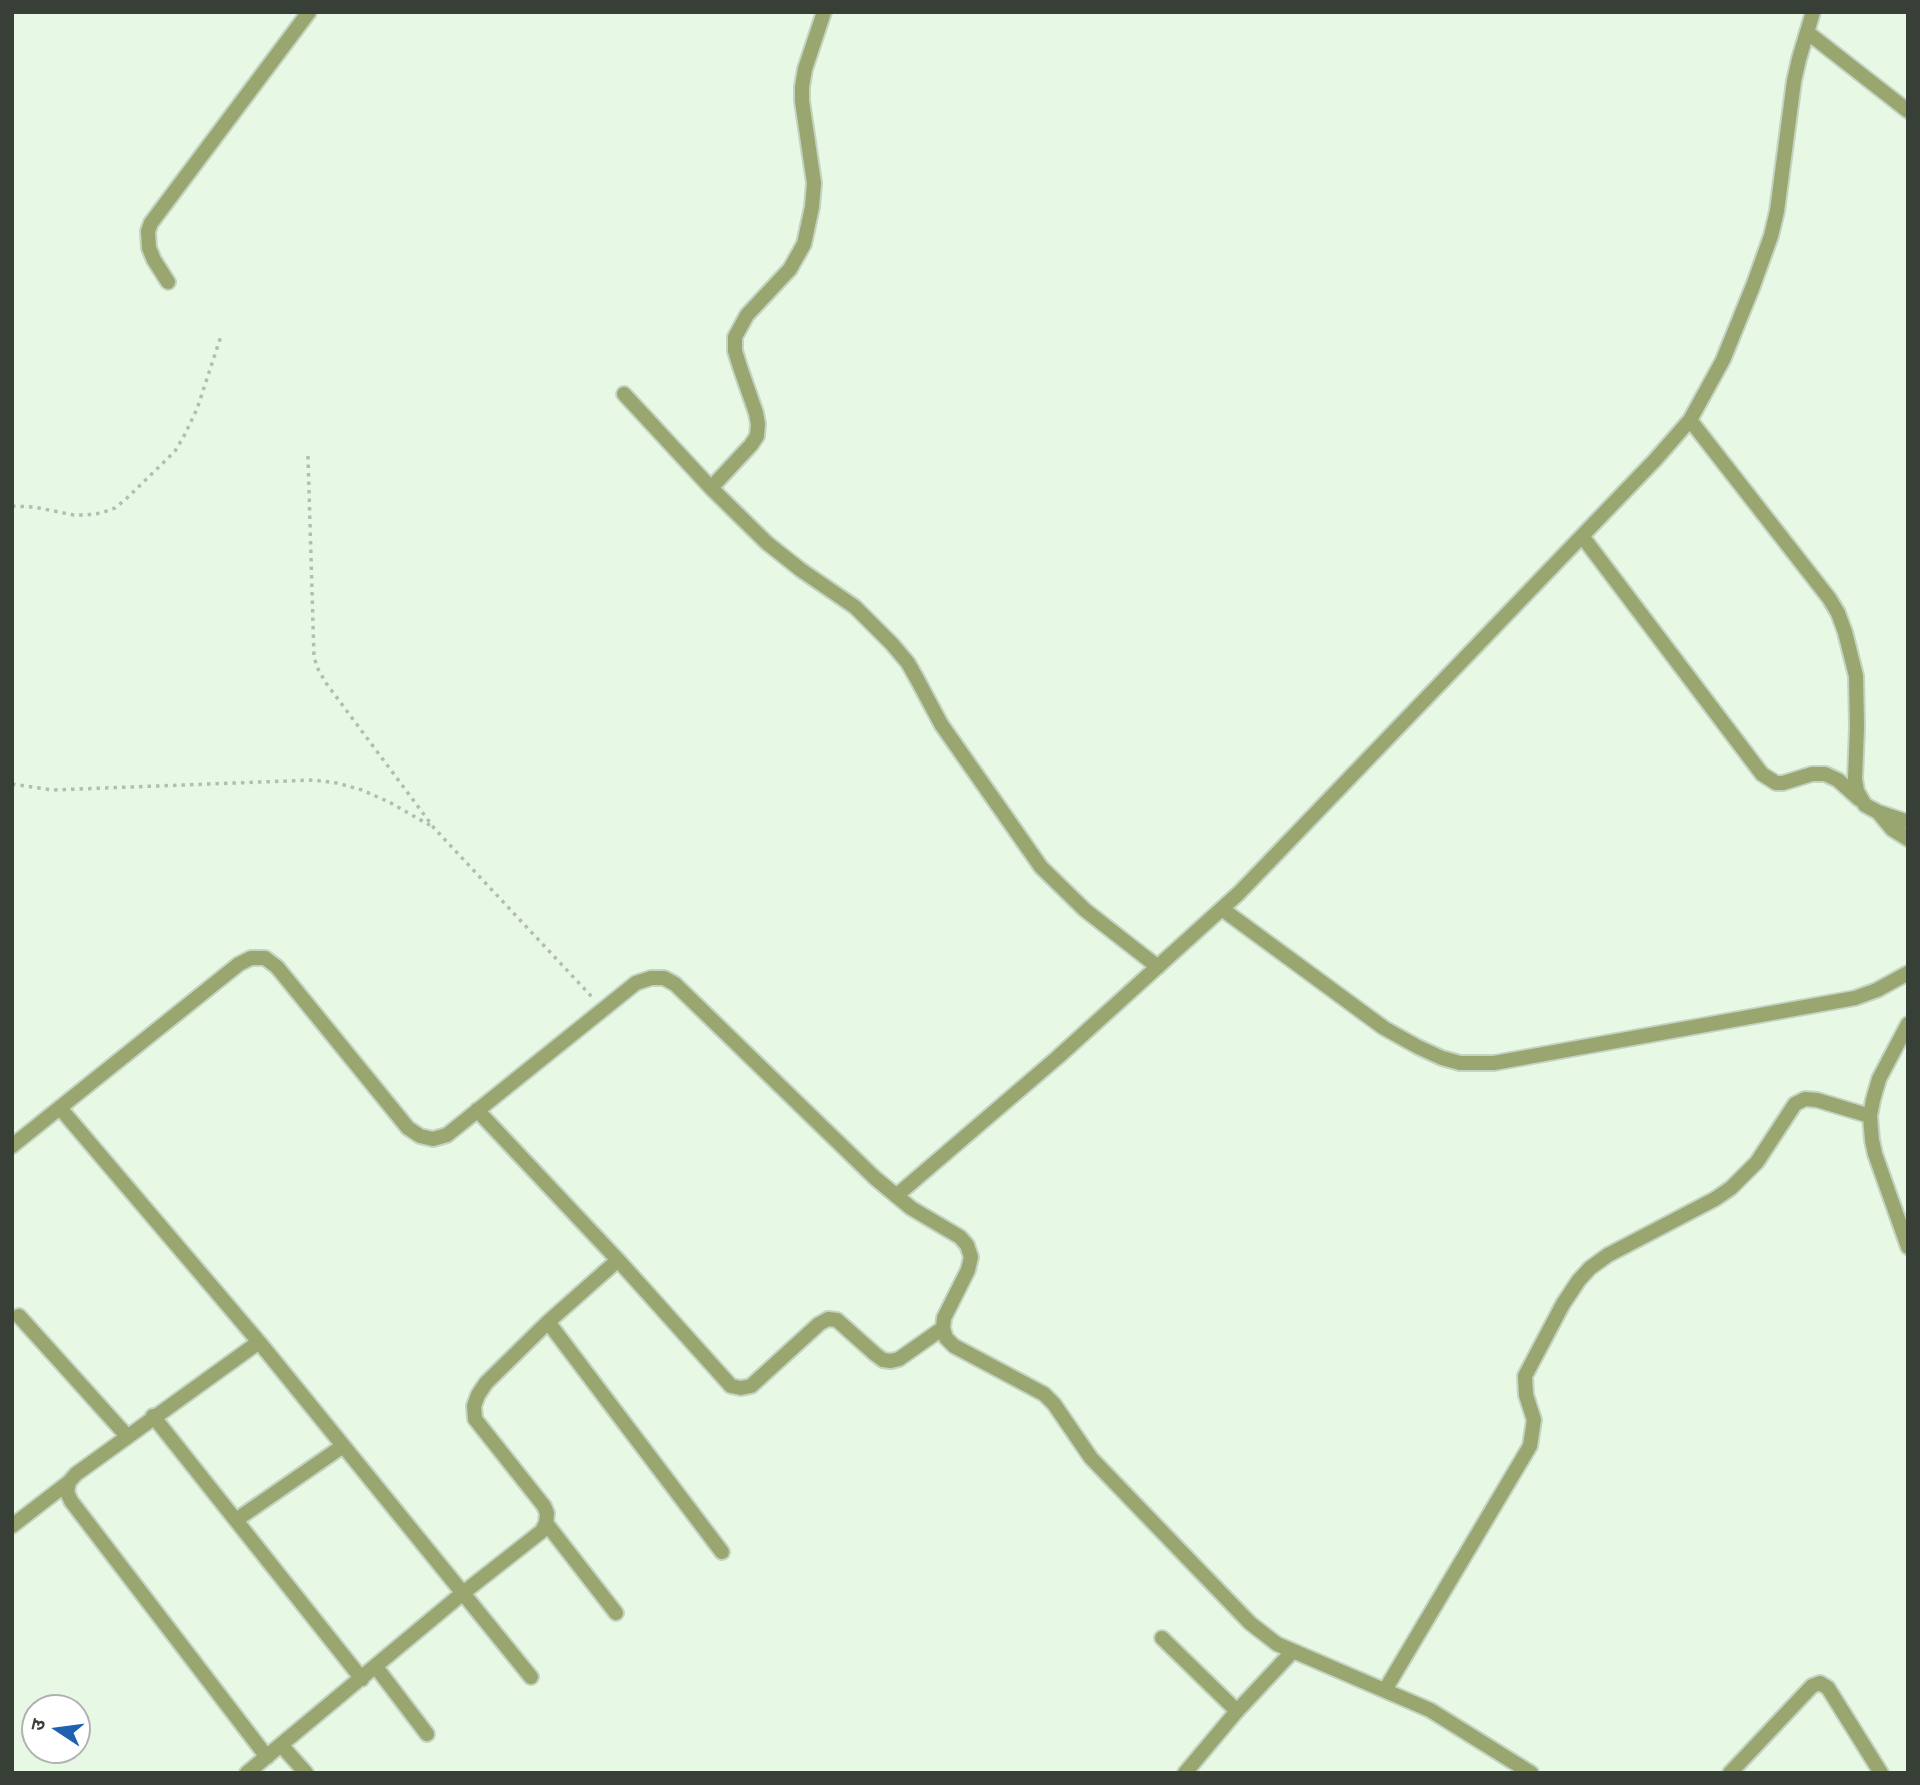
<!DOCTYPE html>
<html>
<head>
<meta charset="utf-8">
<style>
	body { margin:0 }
	#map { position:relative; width:1920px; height:1785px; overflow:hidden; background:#e7f9e5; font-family:"Public Sans","Noto Sans Devanagari",sans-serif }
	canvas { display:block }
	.frame { position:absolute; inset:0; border:14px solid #383f37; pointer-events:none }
	.north { position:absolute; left:21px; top:1694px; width:70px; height:70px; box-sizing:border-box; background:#fff; border:2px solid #afb2af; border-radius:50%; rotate:283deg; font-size:19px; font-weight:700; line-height:28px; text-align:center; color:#383f37 }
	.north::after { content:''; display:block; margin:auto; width:24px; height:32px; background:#1f60b1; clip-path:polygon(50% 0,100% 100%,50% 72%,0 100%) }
</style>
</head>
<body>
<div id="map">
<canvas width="1920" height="1785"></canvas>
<div class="frame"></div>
<div class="north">उ</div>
</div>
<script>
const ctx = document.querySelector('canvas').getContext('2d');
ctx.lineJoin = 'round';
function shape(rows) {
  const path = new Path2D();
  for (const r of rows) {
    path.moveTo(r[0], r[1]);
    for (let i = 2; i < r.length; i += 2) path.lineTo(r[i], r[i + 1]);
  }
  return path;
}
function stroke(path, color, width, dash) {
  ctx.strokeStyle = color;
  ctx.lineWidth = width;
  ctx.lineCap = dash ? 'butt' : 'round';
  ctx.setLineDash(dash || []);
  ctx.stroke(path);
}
const street = shape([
	[1807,32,1908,111],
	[168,282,154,260,149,248,148,231,151,223,309,12],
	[624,394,711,488,767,543,801,570,855,607,892,644,908,663,917,679,941,724,1041,867,1085,910,1158,967],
	[1690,420,1829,598,1838,613,1845,632,1856,676,1857,727,1855,779,1857,791,1865,805,1878,812,1908,822],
	[711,488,751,445,757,436,758,424,756,413,740,367,735,351,735,337,747,315,790,269,804,244,812,207,814,183,802,101,802,87,805,69,824,12],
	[1582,536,1762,774,1776,783,1783,783,1812,774,1825,774,1838,780,1859,799],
	[1878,812,1892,829,1908,839],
	[1222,909,1384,1028,1418,1047,1442,1058,1460,1063,1494,1063,1855,998,1877,990,1908,973],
	[1908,1024,1879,1079,1873,1100,1870,1116,1872,1140,1875,1154,1908,1247],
	[60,1108,259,1342,531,1677],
	[477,1110,618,1260,731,1386,741,1388,751,1386,819,1324,828,1319,837,1320,875,1354,883,1360,891,1361,899,1359,943,1328],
	[12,1146,239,964,251,958,265,958,277,967,408,1128,420,1136,433,1139,447,1135,636,983,651,978,664,978,675,984,875,1178,911,1208,960,1237,967,1245,971,1257,968,1270,944,1318,943,1328,946,1338,954,1346,1044,1394,1054,1404,1091,1458,1250,1623,1277,1644,1430,1710,1531,1773],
	[896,1196,1058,1057,1239,893,1655,460,1690,420,1723,360,1753,286,1771,236,1777,211,1794,81,1799,59,1813,12],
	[19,1316,127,1436],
	[548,1322,722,1552],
	[259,1342,76,1474,69,1482,67,1492,71,1501,267,1757],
	[153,1416,362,1679],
	[236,1520,343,1446],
	[546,1523,616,1613],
	[12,1526,69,1482],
	[1162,1638,1237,1711],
	[376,1667,427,1734],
	[1385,1690,1530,1446,1534,1420,1526,1395,1525,1376,1563,1304,1579,1280,1590,1268,1608,1255,1715,1199,1731,1188,1757,1162,1795,1104,1805,1099,1817,1100,1870,1116],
	[281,1745,306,1773],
	[247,1773,463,1593,542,1531,546,1523,547,1513,544,1506,475,1419,474,1406,478,1395,486,1383,548,1322,618,1260],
	[1185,1773,1237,1711,1293,1651],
	[1730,1773,1812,1686,1820,1683,1828,1688,1881,1773]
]);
stroke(street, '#c4d4c2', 18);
stroke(shape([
	[308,456,314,657,318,669,326,683,434,828,592,997],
	[12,506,34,507,74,515,86,515,101,513,115,508,127,498,164,462,175,451,184,436,197,409,221,336],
	[12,784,53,790,313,780,337,783,362,790,389,802,433,827]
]), '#b1bfaf', 3.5, [3.5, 5]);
stroke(street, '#99a66f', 14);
</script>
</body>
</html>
